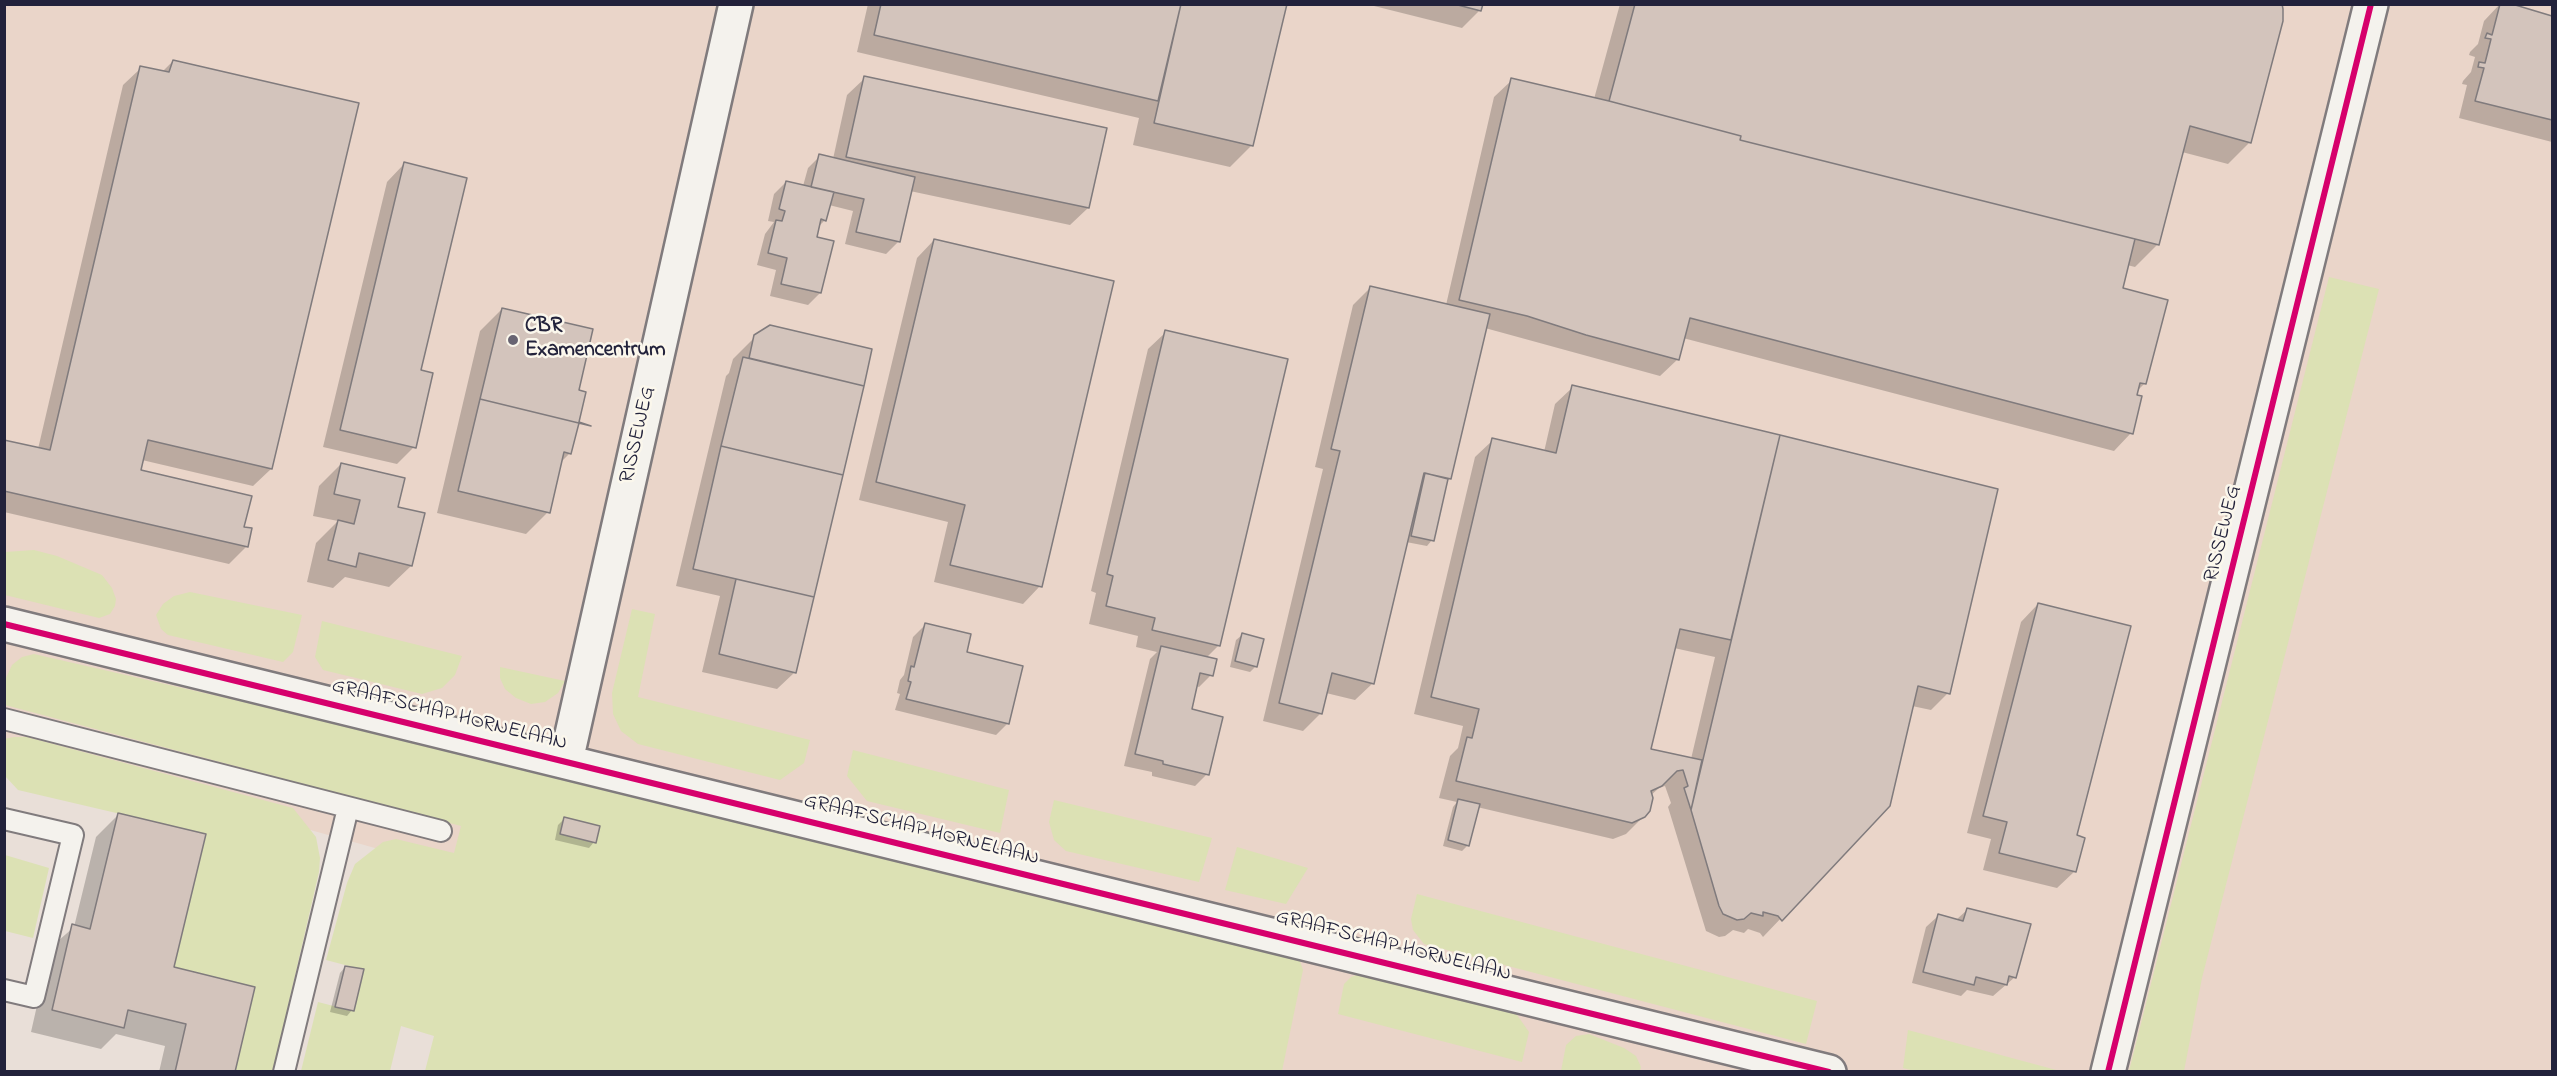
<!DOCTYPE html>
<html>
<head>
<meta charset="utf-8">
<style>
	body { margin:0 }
	#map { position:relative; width:2557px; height:1076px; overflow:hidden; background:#e9dfd8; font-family:"Indie Flower",sans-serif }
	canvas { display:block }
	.frame { position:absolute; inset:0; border:6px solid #22223b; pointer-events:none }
</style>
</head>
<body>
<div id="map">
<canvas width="2557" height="1076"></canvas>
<div class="frame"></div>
</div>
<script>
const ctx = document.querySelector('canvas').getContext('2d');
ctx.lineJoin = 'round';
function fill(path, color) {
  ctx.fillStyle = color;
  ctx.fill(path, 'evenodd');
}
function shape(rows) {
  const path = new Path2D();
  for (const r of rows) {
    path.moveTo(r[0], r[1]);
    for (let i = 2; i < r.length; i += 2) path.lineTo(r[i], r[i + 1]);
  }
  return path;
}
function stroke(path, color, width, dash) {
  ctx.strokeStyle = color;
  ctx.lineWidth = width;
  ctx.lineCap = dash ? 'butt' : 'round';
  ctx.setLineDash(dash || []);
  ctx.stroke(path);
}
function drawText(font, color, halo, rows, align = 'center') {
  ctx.font = font + ' "Indie Flower",sans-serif';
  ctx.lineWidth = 5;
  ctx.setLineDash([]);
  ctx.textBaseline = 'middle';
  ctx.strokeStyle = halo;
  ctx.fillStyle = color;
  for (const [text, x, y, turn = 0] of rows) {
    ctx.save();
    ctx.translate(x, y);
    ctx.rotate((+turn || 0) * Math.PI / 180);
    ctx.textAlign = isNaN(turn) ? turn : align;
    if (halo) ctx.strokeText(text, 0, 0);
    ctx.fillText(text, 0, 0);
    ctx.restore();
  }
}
fill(shape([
	[4,5,2552,5,2552,1071,1176,1071,5,745]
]), '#ead5c9');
fill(shape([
	[2329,277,2379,289,2202,978,2184,1071,2129,1071],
	[34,550,57,556,102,575,112,588,116,599,115,606,110,614,99,618,5,595,5,552],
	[190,592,302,615,293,652,283,662,168,635,161,629,156,615,163,604,174,596],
	[632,609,655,614,638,697,810,740,804,763,780,780,638,744,621,731,613,714,612,693],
	[322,621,462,656,455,675,442,688,422,694,323,670,315,657],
	[34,654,628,790,1290,953,1300,961,1303,970,1282,1071,425,1071,434,1036,401,1026,390,1071,301,1071,318,1002,353,1011,364,970,326,960,347,883,355,864,383,842,396,839,454,853,461,826,5,705,5,680,12,665,22,657],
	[500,667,565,681,558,693,545,702,531,704,516,698,505,689,500,678],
	[14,737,27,737,293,808,316,837,320,858,319,872,273,1071,235,1071,174,967,206,834,18,790,5,776,4,739],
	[853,750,1009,790,1000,833,867,801,847,776],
	[1054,800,1212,838,1199,882,1066,851,1054,840,1049,822],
	[1237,847,1308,868,1286,904,1225,890],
	[5,855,49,868,33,938,5,931],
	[1417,894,1817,1001,1806,1044,1424,944,1413,930,1411,919],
	[1362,973,1515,1012,1529,1032,1522,1062,1338,1014,1344,984,1351,977],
	[1908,1030,2060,1071,1918,1072,1903,1068],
	[1589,1034,1624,1048,1636,1056,1641,1067,1640,1071,1561,1071,1566,1045,1576,1036]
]), '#dce1b4');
fill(shape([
	[868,4,1286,4,1252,145,1230,167,1133,145,1139,118,857,52],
	[1366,4,1481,4,1480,10,1462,28],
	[1620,4,2280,4,2250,142,2228,164,2182,152,2157,245,2135,267,2127,265,2121,290,2145,383,2136,392,2131,433,2114,451,1683,338,1678,359,1660,376,1485,328,1432,540,1427,546,1406,542,1373,683,1355,700,1326,693,1321,713,1303,731,1263,721,1323,469,1315,467,1353,305,1370,288,1446,305,1494,97,1512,80,1594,99],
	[2500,4,2552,17,2552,142,2459,118,2467,85,2462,84,2463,81,2471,72,2475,57,2469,55,2470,52,2478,44,2484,21],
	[173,61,271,469,253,486,142,460,139,471,242,528,247,546,229,564,4,512,4,441,38,449,123,85,141,68,162,72],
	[865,78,1088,208,1070,225,910,191,898,242,886,254,845,244,853,211,829,205,825,220,818,227,815,238,832,242,820,293,808,305,770,296,776,270,757,265,765,234,774,222,768,221,774,194,786,182,803,186,808,168,820,156,833,159,847,95],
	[404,164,419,372,414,447,397,464,323,447,387,182],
	[934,240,1040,586,1023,604,934,582,948,522,859,500,917,258],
	[502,309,577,391,570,453,560,463,548,512,526,534,437,513,480,331],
	[1166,332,1219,645,1206,658,1211,675,1199,687,1196,686,1190,710,1207,774,1195,786,1152,776,1152,772,1124,766,1150,659,1157,652,1136,647,1138,636,1089,624,1096,593,1091,591,1148,349],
	[755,337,870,350,795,672,777,689,702,672,720,596,676,586,726,376,729,373,733,359],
	[1573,387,1996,490,1948,693,1931,710,1912,706,1889,805,1763,937,1760,933,1748,929,1744,933,1733,930,1725,936,1719,937,1706,931,1668,807,1671,803,1665,786,1659,788,1650,796,1644,816,1626,834,1613,839,1477,807,1468,845,1462,851,1443,846,1453,807,1457,802,1439,798,1450,756,1458,748,1463,726,1414,714,1475,457,1493,440,1544,452,1555,404],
	[1674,648,1715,657,1691,759,1649,750],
	[341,464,397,509,411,566,389,587,345,577,333,588,307,582,316,543,338,521,313,516,319,486],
	[2038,604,2075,836,2075,871,2057,888,1983,870,1991,839,1967,833,2021,622],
	[925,625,965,654,1008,723,996,735,895,710,900,694,897,693,900,680,904,675,913,637],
	[1242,635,1256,666,1250,672,1230,667,1236,640],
	[118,815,172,968,233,1072,159,1072,165,1046,116,1034,101,1049,31,1032,50,948,74,927,96,837],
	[564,819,594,842,589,848,555,840,558,825],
	[1967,910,2015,977,1993,996,1967,990,1961,996,1912,983,1926,927,1938,916,1956,920],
	[345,967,352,1010,347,1016,330,1012,340,973]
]), '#0003');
const building = shape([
	[881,4,1181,4,1158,101,874,35,881,4],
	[1181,4,1287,4,1253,146,1154,123,1181,4],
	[1454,4,1483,4,1481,11,1454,4],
	[1635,4,2282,4,2283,9,2283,21,2251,143,2190,126,2159,245,1740,140,1741,136,1609,101,1635,4],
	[2500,4,2512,4,2552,16,2552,120,2475,101,2484,68,2478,67,2479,62,2485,63,2491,39,2485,38,2487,33,2492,35,2500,4],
	[173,60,359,103,272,469,148,440,141,470,252,496,244,527,252,528,248,547,4,491,4,440,50,450,140,66,169,72,173,60],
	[864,76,1107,128,1089,208,846,157,864,76],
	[1511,78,1609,101,1741,136,1740,140,2135,239,2123,288,2168,300,2146,384,2140,383,2137,395,2142,396,2133,434,1690,318,1679,360,1586,335,1527,316,1459,300,1511,78],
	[819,154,915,177,900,242,856,232,864,199,811,187,819,154],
	[404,162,467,178,421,370,433,373,416,448,340,430,404,162],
	[786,181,834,192,826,221,821,219,817,237,834,241,821,293,781,284,787,258,768,253,776,220,782,221,785,211,779,209,786,181],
	[934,239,1114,281,1042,587,950,565,965,505,876,482,934,239],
	[1370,286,1490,314,1451,479,1424,473,1374,684,1332,673,1322,714,1279,703,1340,451,1331,449,1370,286],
	[502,308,593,329,579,390,586,392,579,422,591,426,480,399,502,308],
	[770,325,872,349,864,386,749,358,754,335,770,325],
	[1165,330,1288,359,1220,646,1152,630,1155,618,1106,606,1113,576,1107,574,1165,330],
	[743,357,864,386,843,475,721,446,743,357],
	[1572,385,1780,435,1731,640,1680,629,1651,749,1702,760,1691,810,1684,788,1688,786,1683,770,1677,771,1662,786,1651,791,1653,798,1650,811,1645,817,1632,823,1456,781,1467,737,1472,738,1479,709,1431,697,1492,438,1556,453,1572,385],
	[480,399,591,426,579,423,571,454,564,452,550,513,458,491,480,399],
	[1780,435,1998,489,1950,694,1918,686,1890,806,1782,921,1778,916,1763,912,1763,916,1751,913,1744,919,1737,920,1723,914,1719,906,1691,810,1780,435],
	[721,446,843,475,814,597,693,569,721,446],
	[341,463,405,478,398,507,425,513,412,566,359,553,356,567,328,560,338,520,354,524,360,500,334,494,341,463],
	[1425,473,1448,479,1434,541,1411,536,1425,473],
	[736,579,814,597,796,673,719,654,736,579],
	[2038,603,2131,626,2077,835,2085,838,2076,872,1999,853,2007,822,1983,816,2038,603],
	[925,623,971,634,967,652,1023,666,1009,724,906,699,911,682,908,681,911,666,914,667,925,623],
	[1242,633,1264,639,1257,667,1235,661,1242,633],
	[1161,646,1217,659,1213,676,1200,673,1192,709,1223,717,1209,775,1163,764,1163,761,1135,754,1161,646],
	[1458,799,1480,804,1469,846,1448,840,1458,799],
	[118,813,206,834,174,967,255,987,235,1072,175,1072,186,1024,128,1010,124,1028,52,1010,72,924,90,929,118,813],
	[564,817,600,826,596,843,560,834,564,817],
	[1967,908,2031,924,2016,978,2009,976,2007,985,1976,977,1974,985,1923,972,1938,914,1963,921,1967,908],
	[345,966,364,969,354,1011,335,1007,345,966]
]);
fill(building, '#d3c4bc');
stroke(building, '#807b7d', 1.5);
const service = shape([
	[4,719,441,831],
	[4,819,73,835,34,997,4,990],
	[284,1072,348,808]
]);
const minor = shape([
	[4,624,1829,1072],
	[566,761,736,4],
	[2108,1072,2371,4]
]);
stroke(service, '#807b7d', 24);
stroke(minor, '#807b7d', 38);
stroke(service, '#f4f2ed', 20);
stroke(minor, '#f4f2ed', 33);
stroke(shape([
	[4,624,1829,1072],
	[2108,1072,2371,4]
]), '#d6006c', 6);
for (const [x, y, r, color] of [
	[513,340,6,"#686472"]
]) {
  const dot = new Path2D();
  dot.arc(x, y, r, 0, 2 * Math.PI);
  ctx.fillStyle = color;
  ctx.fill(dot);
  stroke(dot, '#fbf7ec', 2);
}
drawText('bold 21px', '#22223b', '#fbf7ec', [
	["CBR",525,328],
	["Examencentrum",525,352]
], 'left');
drawText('21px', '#22223b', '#fbf7ec', [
	["RISSEWEG",639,435,-77],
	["RISSEWEG",2224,534,-76],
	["GRAAFSCHAP HORNELAAN",449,716,14],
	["GRAAFSCHAP HORNELAAN",921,831,14],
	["GRAAFSCHAP HORNELAAN",1393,947,14]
]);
</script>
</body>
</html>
